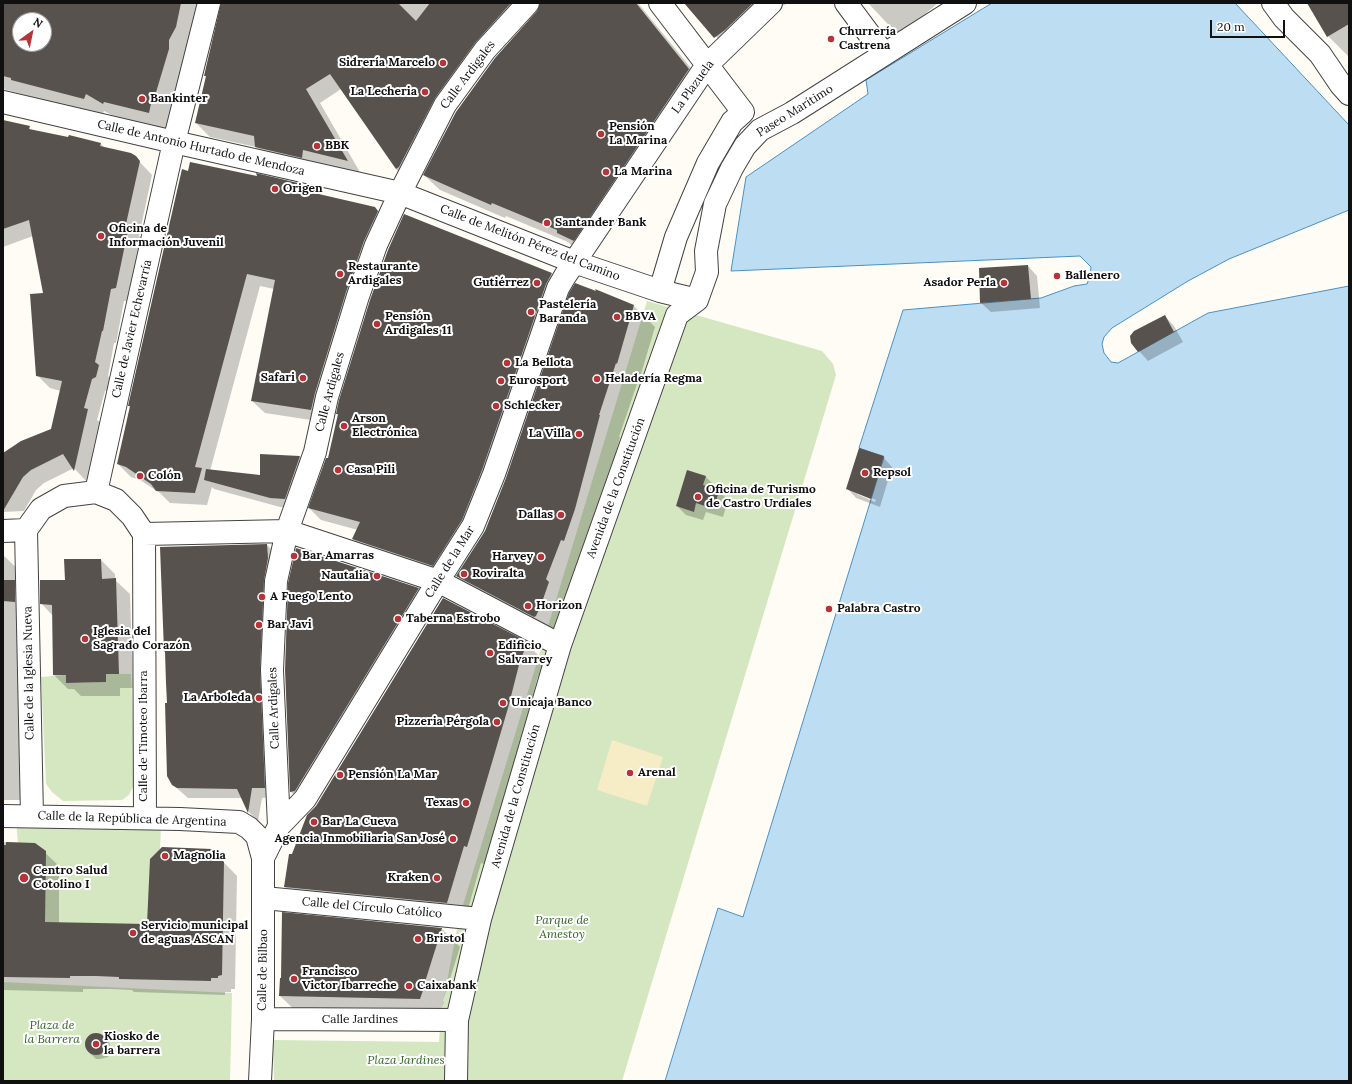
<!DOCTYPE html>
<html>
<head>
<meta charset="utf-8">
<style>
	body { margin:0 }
	#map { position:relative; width:1352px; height:1084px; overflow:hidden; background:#fefcf5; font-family:Lora,serif }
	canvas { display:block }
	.frame { position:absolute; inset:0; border:4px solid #101010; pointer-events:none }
	.north { position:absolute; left:12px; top:12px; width:40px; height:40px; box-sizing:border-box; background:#fff; border:1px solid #9f9f9f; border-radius:50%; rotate:33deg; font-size:11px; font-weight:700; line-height:16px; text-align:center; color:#101010 }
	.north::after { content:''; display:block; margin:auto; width:14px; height:18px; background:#b63337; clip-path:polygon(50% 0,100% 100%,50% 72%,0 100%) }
	.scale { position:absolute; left:1210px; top:20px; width:75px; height:18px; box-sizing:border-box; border:2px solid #101010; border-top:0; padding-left:5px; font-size:12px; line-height:14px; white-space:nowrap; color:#101010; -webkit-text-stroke:3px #fff; paint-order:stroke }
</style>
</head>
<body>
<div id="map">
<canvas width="1352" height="1084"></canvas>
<div class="frame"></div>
<div class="north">N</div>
<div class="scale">20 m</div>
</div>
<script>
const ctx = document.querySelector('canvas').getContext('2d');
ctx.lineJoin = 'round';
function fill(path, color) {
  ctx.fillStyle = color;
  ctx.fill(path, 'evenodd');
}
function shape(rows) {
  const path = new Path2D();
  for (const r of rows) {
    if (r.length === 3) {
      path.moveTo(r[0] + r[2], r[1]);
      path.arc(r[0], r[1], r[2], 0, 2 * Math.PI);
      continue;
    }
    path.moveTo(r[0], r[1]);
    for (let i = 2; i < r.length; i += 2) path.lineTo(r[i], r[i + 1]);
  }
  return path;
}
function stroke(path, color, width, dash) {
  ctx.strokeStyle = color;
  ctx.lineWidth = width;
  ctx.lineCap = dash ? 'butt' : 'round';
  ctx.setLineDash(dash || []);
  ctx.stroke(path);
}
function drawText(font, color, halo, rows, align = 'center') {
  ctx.font = font + ' Lora,serif';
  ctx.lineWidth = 4;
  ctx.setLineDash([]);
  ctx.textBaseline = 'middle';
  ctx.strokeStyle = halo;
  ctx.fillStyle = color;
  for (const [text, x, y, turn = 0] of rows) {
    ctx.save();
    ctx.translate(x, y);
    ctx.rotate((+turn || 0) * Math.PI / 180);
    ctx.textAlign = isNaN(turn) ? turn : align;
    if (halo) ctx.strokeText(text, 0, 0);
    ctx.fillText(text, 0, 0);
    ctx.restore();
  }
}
fill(shape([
	[647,301,822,351,833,364,836,375,622,1081,274,1081,273,1040,439,1042,441,1013,459,918],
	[106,674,131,674,135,783,129,795,122,800,63,801,52,792,46,784,41,677,66,675,67,683,106,682],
	[16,816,161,824,157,938,24,937],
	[3,982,232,993,230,1081,3,1081]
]), '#d4e7c0');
fill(shape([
	[612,740,663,757,647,806,597,790]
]), '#f6ecc5');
const water = shape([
	[992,3,1235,3,1349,125,1349,210,1229,259,1188,281,1112,328,1104,337,1102,344,1104,353,1111,362,1118,363,1208,313,1349,286,1349,1081,665,1081,718,908,743,917,884,457,859,448,903,310,1041,298,1074,286,1087,284,1090,276,1091,267,1080,256,731,271,746,177,868,94,866,80,992,3]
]);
fill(water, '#bdddf2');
stroke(water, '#4a91c2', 1);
fill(shape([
	[3,3,203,3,166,130,122,118,121,120,104,111,102,116,3,89],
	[20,20,44,20,44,44,20,44],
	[223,3,638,3,703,83,572,246,568,242,506,216,505,218,440,190,425,176,538,12,542,5,539,5,533,8,448,113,410,183,396,169,341,89,320,103,361,174,270,161,256,147,210,137,196,123,207,77,205,76],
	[686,3,789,3,776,8,729,51],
	[868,3,938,3,899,36],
	[1307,3,1349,3,1349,57,1328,36],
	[3,121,28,127,32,131,68,139,69,136,101,144,105,148,135,157,152,175,139,236,142,239,128,301,124,301,116,343,114,343,108,376,111,379,108,390,105,391,97,420,101,423,87,482,74,468,44,483,36,490,24,511,3,512,3,454,52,430,61,391,50,388,37,375,44,294,33,236,3,247],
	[258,177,297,184,306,192,375,208,388,221,324,422,265,413,252,401,274,289,260,286,210,471,261,476,261,455,300,457,309,467,294,508,280,507,214,489,212,487,207,505,170,503,160,493,140,480,131,477,118,464,131,407,129,406],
	[404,216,551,274,563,286,445,577,365,551,353,539,358,530,321,520,309,508,329,460,339,416,337,414],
	[1028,266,1037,276,1040,308,991,312,981,303,980,269],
	[634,306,655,327,638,384,637,384,619,437,620,437,596,530,557,637,478,597,457,576],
	[1165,316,1174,326,1183,342,1148,361,1139,351],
	[883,457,892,467,880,507,856,498,847,488],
	[857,492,876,500,875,502,857,494],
	[687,471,706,477,715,486,714,489,719,491,728,500,723,517,706,512,703,520,686,515,677,506],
	[267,545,277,555,274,797,262,798,258,821,249,812,243,798,188,798,172,784,168,704],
	[297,549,419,589,430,601,303,804,291,792,286,670],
	[3,555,23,574,29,800,3,800],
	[101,560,115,574,115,580,130,594,133,688,120,688,120,696,81,696,74,689,68,689,54,675,53,616,41,603,66,581],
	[525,642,543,660,544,662,537,679,525,726,490,845,484,864,481,863,465,920,302,904,285,887,293,855],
	[3,842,36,844,59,866,59,923,148,925,212,850,237,876,235,989,231,989,231,992,225,992,225,995,134,992,132,990,110,989,83,989,83,992,3,990],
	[442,929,460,947,443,1001,444,1002,438,1017,299,1014,280,996],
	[96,1034,100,1035,109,1042,111,1050,108,1057,100,1059,96,1059,88,1051,86,1044,89,1036]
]), '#0003');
fill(shape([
	[3,3,181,3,176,27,169,40,169,49,154,99,152,99,149,113,104,102,103,104,86,94,84,99,11,80,11,78,3,76],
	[20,20,44,20,44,44,20,44],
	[221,3,398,3,416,21,430,3,511,3,475,43,435,98,399,167,396,169,330,74,306,89,348,161,303,150,302,158,255,147,254,136,195,123,206,76,204,76],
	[540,3,636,3,689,69,574,241,557,233,557,230,492,203,491,205,461,192,425,176,423,175,456,112,495,58,537,11],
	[684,3,753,3,725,30,714,38],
	[1307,3,1349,3,1349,24,1327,37],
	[3,120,30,126,29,129,68,137,69,135,101,143,100,146,131,153,136,156,140,161,126,224,129,225,126,240,116,288,111,289,103,331,102,331,95,362,99,365,96,377,92,379,84,408,88,409,74,471,63,454,31,470,23,477,3,511,3,453,21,441,51,429,62,381,36,376,30,294,43,293,29,220,3,229],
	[190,162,257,176,256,173,298,183,297,189,375,207,378,211,364,241,346,292,315,393,311,410,251,401,275,280,247,274,195,467,202,468,195,493,156,491,151,484,126,467,117,464,130,406,128,406,182,169,188,171],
	[404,214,552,273,546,284,482,470,462,520,433,566,352,539,360,522,308,508,326,458,328,458,338,414,336,414,339,400,370,300,388,250],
	[1028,265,1031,299,980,303,979,268],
	[575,283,596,291,595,289,634,305,617,364,616,363,599,415,600,415,575,509,564,541,561,540,546,579,549,582,541,605,536,616,534,617,456,576,485,531,506,478,569,293],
	[1165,315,1174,332,1138,352,1131,343,1130,336,1134,331],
	[859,448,884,456,871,499,846,489],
	[260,454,300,456,285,499,270,498,204,480,206,469,260,475],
	[687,470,706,476,703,485,719,490,714,509,696,503,694,512,676,506],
	[267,544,268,558,264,580,260,669,265,788,252,788,248,813,237,789,177,788,172,785,167,776,165,703,167,703,166,683,165,652,164,651,160,547],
	[296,548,419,588,295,791,290,792,285,670,288,583],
	[64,559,101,559,102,579,116,578,119,674,106,674,106,682,66,683,66,675,53,675,52,605,40,604,40,580,65,580],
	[3,580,15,580,15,602,3,601],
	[443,598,526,641,527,644,520,661,508,708,473,827,467,847,464,846,447,903,284,887,289,854,292,854,307,815,316,806],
	[6,842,35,843,46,851,45,922,147,924,150,859,162,847,212,849,224,862,222,975,218,976,218,978,211,978,211,981,119,979,119,977,96,976,70,976,70,978,3,977,3,845,6,845],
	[282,912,442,928,425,982,426,982,420,999,279,996,280,978,281,978],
	[96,1044,11]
]), '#58524e');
const street = shape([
	[660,3,743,112,732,122,708,163,676,237,660,291],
	[846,3,884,54],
	[1273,3,1284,18,1320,54,1341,85,1349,94],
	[3,102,174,142,400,193,574,262,660,291,697,300],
	[697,300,707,272,706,251,715,204,732,168,745,146,760,130,792,113,965,3],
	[96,492,174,142,209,3],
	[26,530,32,816],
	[26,530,41,509,64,496,96,492,116,500,132,516,144,534],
	[3,531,26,530],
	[144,534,287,531,438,581,560,645],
	[144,534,145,817],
	[3,816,180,819,239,822,249,828,257,836,263,858,263,1019,260,1081],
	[279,826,272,670,276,581,287,531,315,452,327,397,358,296,376,245,400,193,445,105,485,50,528,3],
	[263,858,279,826,305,799,438,581,473,526,494,474,558,288,565,276,707,65,771,3],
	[264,898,480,919],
	[263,1019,457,1020],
	[456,1081,457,1020,480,919,560,645,677,315,697,300]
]);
stroke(street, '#434343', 24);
stroke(street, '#fff', 22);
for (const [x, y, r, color] of [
	[831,39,4,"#b63337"],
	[443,63,4,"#b63337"],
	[425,92,4,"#b63337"],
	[142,99,4,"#b63337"],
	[601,134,4,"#b63337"],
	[317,146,4,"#b63337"],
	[606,172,4,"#b63337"],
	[275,189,4,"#b63337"],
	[547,223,4,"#b63337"],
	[101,236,4,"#b63337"],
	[340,274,4,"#b63337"],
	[1057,276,4,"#b63337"],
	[537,283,4,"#b63337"],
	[1004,283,4,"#b63337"],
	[531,312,4,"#b63337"],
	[617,317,4,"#b63337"],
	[377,324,4,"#b63337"],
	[507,363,4,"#b63337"],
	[303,378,4,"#b63337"],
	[597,379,4,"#b63337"],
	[501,381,4,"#b63337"],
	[496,406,4,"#b63337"],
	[344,426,4,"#b63337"],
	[579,434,4,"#b63337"],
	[338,470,4,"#b63337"],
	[865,473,4,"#b63337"],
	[140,476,4,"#b63337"],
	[698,497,4,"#b63337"],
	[561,515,4,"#b63337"],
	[294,556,4,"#b63337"],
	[541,557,4,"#b63337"],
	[464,574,4,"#b63337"],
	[377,576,4,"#b63337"],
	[262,597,4,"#b63337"],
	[528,606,4,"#b63337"],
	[829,609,4,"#b63337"],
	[398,619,4,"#b63337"],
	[259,625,4,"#b63337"],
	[85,639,4,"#b63337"],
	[490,653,4,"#b63337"],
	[259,698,4,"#b63337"],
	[503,703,4,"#b63337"],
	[497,722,4,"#b63337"],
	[630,773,4,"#b63337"],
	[340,775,4,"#b63337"],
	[466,803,4,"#b63337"],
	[314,822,4,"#b63337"],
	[453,839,4,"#b63337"],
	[165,856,4,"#b63337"],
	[24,878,5,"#b63337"],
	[437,878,4,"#b63337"],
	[133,933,4,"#b63337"],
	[418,939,4,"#b63337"],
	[294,979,4,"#b63337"],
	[409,986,4,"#b63337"],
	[96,1044,4,"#b63337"]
]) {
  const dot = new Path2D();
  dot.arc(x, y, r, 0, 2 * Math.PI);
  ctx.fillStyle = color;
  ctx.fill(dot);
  stroke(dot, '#fff', 1.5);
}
drawText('bold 12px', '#101010', '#fff', [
	["Churrería",839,32],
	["Castrena",839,46],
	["Sidrería Marcelo",435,63,"right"],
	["La Lecheria",417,92,"right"],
	["Bankinter",150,99],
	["Pensión",609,127],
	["La Marina",609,141],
	["BBK",325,146],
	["La Marina",614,172],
	["Origen",283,189],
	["Santander Bank",555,223],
	["Oficina de",109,229],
	["Información Juvenil",109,243],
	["Restaurante",348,267],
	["Ardigales",348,281],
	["Ballenero",1065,276],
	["Gutiérrez",529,283,"right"],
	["Asador Perla",996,283,"right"],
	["Pastelería",539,305],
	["Baranda",539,319],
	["Pensión",385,317],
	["Ardigales 11",385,331],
	["BBVA",625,317],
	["La Bellota",515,363],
	["Safari",295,378,"right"],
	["Heladería Regma",605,379],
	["Eurosport",509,381],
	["Schlecker",504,406],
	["Arson",352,419],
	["Electrónica",352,433],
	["La Villa",571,434,"right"],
	["Casa Pili",346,470],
	["Repsol",873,473],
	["Colón",148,476],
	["Oficina de Turismo",706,490],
	["de Castro Urdiales",706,504],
	["Dallas",553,515,"right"],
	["Bar Amarras",302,556],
	["Harvey",533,557,"right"],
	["Roviralta",472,574],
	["Nautalia",369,576,"right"],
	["A Fuego Lento",270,597],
	["Horizon",536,606],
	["Palabra Castro",837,609],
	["Taberna Estrobo",406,619],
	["Bar Javi",267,625],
	["Iglesia del",93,632],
	["Sagrado Corazón",93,646],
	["Edificio",498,646],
	["Salvarrey",498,660],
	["La Arboleda",251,698,"right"],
	["Unicaja Banco",511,703],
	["Pizzeria Pérgola",489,722,"right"],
	["Arenal",638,773],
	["Pensión La Mar",348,775],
	["Texas",458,803,"right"],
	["Bar La Cueva",322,822],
	["Agencia Inmobiliaria San José",445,839,"right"],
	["Magnolia",173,856],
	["Centro Salud",33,871],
	["Cotolino I",33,885],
	["Kraken",429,878,"right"],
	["Servicio municipal",141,926],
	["de aguas ASCAN",141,940],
	["Bristol",426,939],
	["Francisco",302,972],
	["Victor Ibarreche",302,986],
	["Caixabank",417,986],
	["Kiosko de",104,1037],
	["la barrera",104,1051]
], 'left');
drawText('12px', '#101010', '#fff', [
	["Calle Ardigales",468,75,-53],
	["La Plazuela",693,87,-54],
	["Paseo Marítimo",795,111,-32],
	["Calle de Antonio Hurtado de Mendoza",201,148,13],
	["Calle de Melitón Pérez del Camino",530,243,21],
	["Calle de Javier Echevarría",132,329,-77],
	["Calle Ardigales",330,392,-75],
	["Avenida de la Constitución",616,488,-70],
	["Calle de la Mar",450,562,-58],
	["Calle de la Iglesia Nueva",29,673,-91],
	["Calle Ardigales",274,708,-92],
	["Calle de Timoteo Ibarra",144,736,-90],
	["Avenida de la Constitución",516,796,-74],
	["Calle de la República de Argentina",132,819,2],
	["Calle del Círculo Católico",372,908,5],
	["Calle de Bilbao",263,970,-89],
	["Calle Jardines",360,1020]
]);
drawText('italic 12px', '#316425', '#fff', [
	["Parque de",562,921],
	["Amestoy",562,935],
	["Plaza de",52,1026],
	["la Barrera",52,1040],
	["Plaza Jardines",406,1061]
]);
</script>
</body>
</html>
